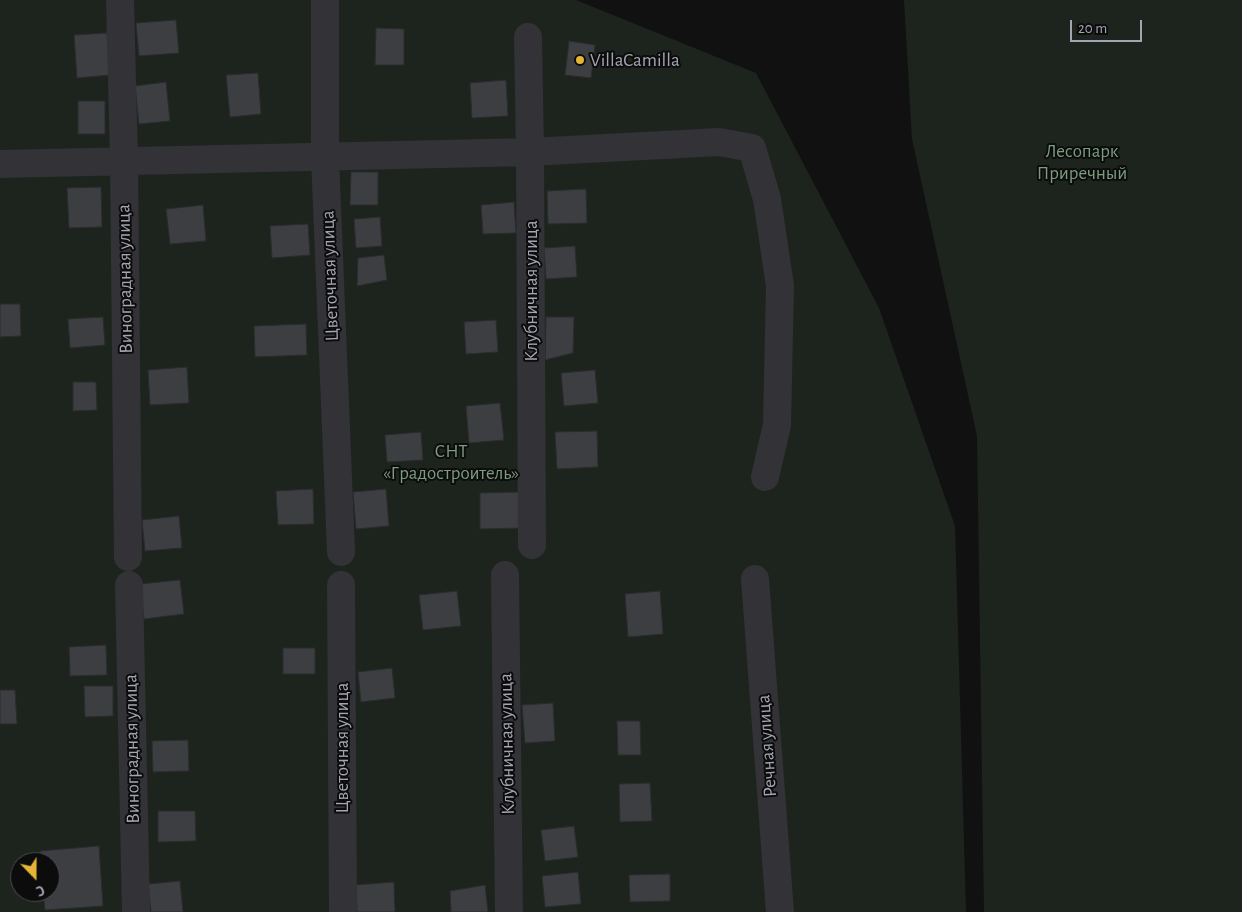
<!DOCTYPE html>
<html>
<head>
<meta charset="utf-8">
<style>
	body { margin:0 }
	#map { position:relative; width:1242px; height:912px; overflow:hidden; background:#111112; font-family:"Alegreya Sans",sans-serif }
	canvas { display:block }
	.north { position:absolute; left:10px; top:852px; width:50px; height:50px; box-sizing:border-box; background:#0c0c0d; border:1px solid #484a4f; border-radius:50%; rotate:158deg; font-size:14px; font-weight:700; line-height:20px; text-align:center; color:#a3a6b2 }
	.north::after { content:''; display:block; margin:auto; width:18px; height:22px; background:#e6b534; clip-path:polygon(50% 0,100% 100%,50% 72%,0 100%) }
	.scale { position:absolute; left:1070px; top:20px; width:72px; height:22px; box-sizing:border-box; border:2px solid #a3a6b2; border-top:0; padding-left:6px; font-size:15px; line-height:18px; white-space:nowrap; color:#a3a6b2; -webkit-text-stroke:4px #0c0c0d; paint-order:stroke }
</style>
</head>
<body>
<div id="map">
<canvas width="1242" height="912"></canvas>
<div class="north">С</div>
<div class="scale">20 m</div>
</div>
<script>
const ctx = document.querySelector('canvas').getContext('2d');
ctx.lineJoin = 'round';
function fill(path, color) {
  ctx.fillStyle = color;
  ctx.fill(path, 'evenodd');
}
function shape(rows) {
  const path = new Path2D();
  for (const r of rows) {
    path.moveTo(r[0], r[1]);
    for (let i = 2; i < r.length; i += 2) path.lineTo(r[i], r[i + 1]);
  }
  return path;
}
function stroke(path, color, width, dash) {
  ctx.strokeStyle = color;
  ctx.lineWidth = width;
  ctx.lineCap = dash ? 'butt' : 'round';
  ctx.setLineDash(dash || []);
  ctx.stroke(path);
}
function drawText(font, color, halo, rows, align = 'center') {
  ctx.font = font + ' "Alegreya Sans",sans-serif';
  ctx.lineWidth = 4;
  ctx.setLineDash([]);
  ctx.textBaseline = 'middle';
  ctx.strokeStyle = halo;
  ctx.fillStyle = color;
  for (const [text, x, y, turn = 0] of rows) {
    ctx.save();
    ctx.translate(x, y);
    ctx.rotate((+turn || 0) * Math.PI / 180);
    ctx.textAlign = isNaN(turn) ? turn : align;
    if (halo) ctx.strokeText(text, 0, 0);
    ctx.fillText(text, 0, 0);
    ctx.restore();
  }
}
fill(shape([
	[0,0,576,0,756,73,879,308,955,526,966,912,0,912],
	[20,862,50,862,50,892,20,892],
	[904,0,1242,0,1242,912,984,912,977,436,912,139]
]), '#1d241e');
const building = shape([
	[176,20,179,53,139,56,136,23,176,20],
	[376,28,404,29,404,65,375,65,376,28],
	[107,33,110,75,77,78,74,35,107,33],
	[569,41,595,45,591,78,565,75,569,41],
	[258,73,261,114,230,117,226,75,258,73],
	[506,80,508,116,472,118,470,83,506,80],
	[166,82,170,121,139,124,135,86,166,82],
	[78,101,105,101,105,134,78,134,78,101],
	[351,172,378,172,378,205,350,205,351,172],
	[101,187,102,227,69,228,67,188,101,187],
	[586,189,587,223,548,224,547,191,586,189],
	[514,202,516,233,483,234,481,205,514,202],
	[203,205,206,241,170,244,166,209,203,205],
	[380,217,382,246,356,248,354,219,380,217],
	[308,224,310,255,272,258,270,226,308,224],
	[575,246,577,277,546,279,544,248,575,246],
	[384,255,387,280,357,286,358,258,384,255],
	[0,304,20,304,21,336,0,337,0,304],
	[103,317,105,345,70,348,68,319,103,317],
	[546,317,574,317,573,353,545,360,546,317],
	[496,320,498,352,466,354,464,322,496,320],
	[306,324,307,355,255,357,254,326,306,324],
	[187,367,189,403,150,405,148,370,187,367],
	[595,370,598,403,564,406,561,373,595,370],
	[73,382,96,382,97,410,73,411,73,382],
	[500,403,504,440,469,443,466,406,500,403],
	[597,431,598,467,557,469,555,432,597,431],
	[421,432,423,460,387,462,385,435,421,432],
	[313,489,314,524,278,525,276,491,313,489],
	[386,489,389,526,356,529,353,492,386,489],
	[520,492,521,528,480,529,480,493,520,492],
	[179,516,182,548,145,551,142,520,179,516],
	[180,580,184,614,144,619,140,584,180,580],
	[457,591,461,626,423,630,419,595,457,591],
	[660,591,663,634,628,637,625,594,660,591],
	[106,645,107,675,70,676,69,647,106,645],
	[283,648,315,648,315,674,283,674,283,648],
	[392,668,395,698,361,702,358,672,392,668],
	[84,686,113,686,113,716,85,717,84,686],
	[0,690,15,690,17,724,0,724,0,690],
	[553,703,555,741,525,743,522,705,553,703],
	[617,721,640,721,641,755,618,755,617,721],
	[188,740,189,771,153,772,152,741,188,740],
	[650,783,652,821,620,822,619,784,650,783],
	[158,811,195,811,196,841,158,842,158,811],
	[574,826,578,857,545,861,541,830,574,826],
	[99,846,103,906,45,910,43,892,50,892,50,862,41,862,40,851,99,846],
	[578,872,581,904,545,907,542,876,578,872],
	[670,874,670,901,630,902,629,875,670,874],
	[180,881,183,912,151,912,148,884,180,881],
	[394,882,395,912,357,912,356,885,394,882],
	[485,885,488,912,451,912,450,891,485,885]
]);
fill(building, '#3d3e42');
stroke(building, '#2b2b2e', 1);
stroke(shape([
	[120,0,124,161,128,557],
	[325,0,325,157,341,552],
	[528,37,530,152,532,545],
	[0,164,530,152,719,142,752,148,767,199,780,286,777,425,765,477],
	[505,575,509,912],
	[755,579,780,912],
	[129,585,136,912],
	[341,585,343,912]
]), '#323237', 28);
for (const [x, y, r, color] of [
	[580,60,5,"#e6b534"]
]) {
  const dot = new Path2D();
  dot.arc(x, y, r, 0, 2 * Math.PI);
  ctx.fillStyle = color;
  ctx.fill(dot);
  stroke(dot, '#0c0c0d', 2);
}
drawText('19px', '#a3a6b2', '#0c0c0d', [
	["VillaCamilla",590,60]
], 'left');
drawText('19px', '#7a9c7f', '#0c0c0d', [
	["Лесопарк",1082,151],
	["Приречный",1082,173],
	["СНТ",451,451],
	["«Градостроитель»",451,473]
]);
drawText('19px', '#a3a6b2', '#0c0c0d', [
	["Цветочная улица",330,276,-92],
	["Виноградная улица",125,279,-91],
	["Клубничная улица",531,291,-90],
	["Клубничная улица",507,744,-91],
	["Речная улица",767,746,-94],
	["Цветочная улица",342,748,-90],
	["Виноградная улица",132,749,-91]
]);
</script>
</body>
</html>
